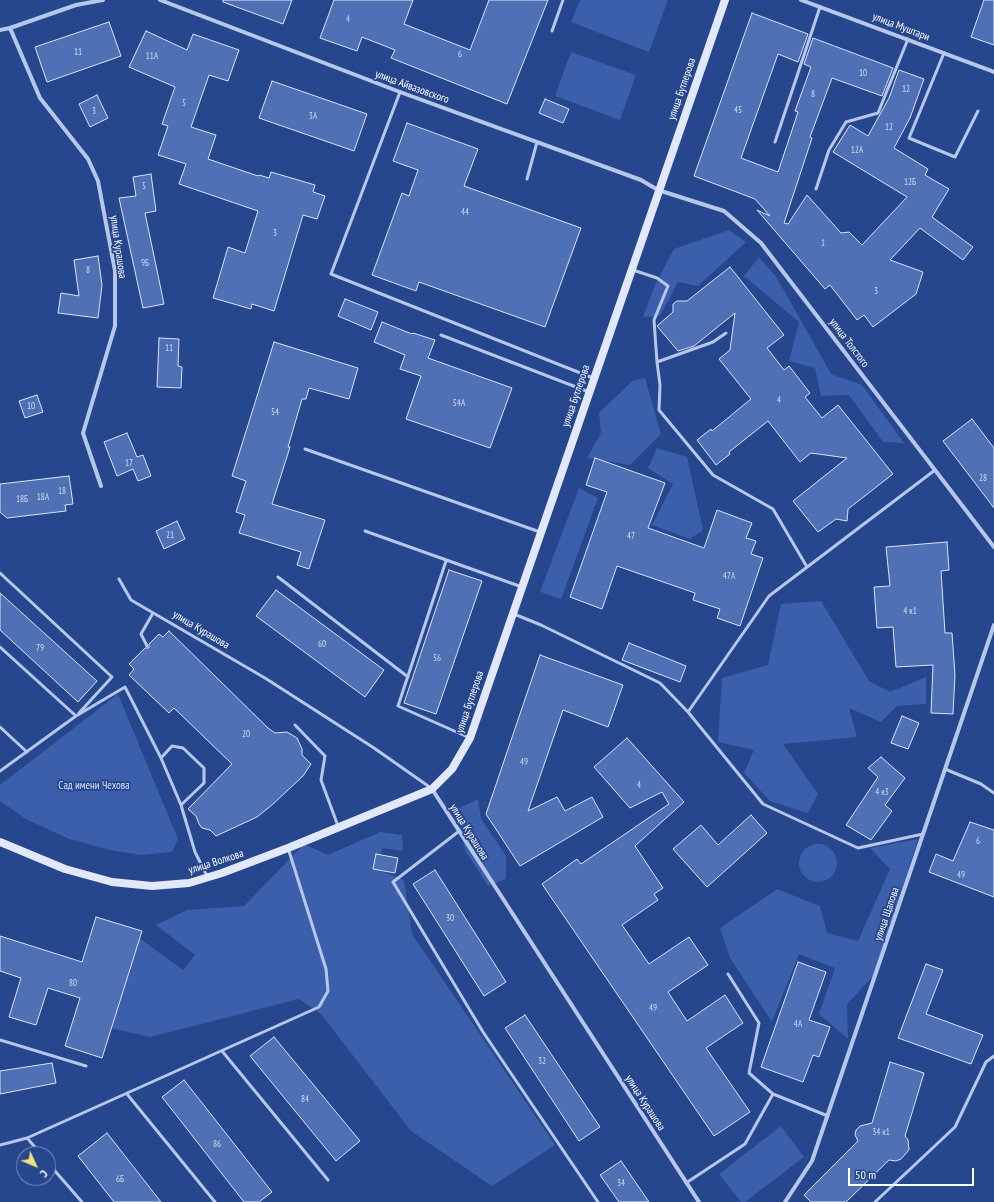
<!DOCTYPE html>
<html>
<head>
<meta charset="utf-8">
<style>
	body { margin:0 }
	#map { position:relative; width:994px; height:1202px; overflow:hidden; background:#26468d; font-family:"PT Sans Narrow",sans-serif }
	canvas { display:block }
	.north { position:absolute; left:16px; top:1146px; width:40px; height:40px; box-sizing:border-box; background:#26468d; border:1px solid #7d90bb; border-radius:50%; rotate:134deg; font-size:11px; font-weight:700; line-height:16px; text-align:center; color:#fff }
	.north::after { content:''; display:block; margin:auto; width:14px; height:18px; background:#f3e07b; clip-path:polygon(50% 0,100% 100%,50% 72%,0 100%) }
	.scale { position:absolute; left:848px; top:1168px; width:126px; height:18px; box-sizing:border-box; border:2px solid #fff; border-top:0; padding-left:5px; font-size:12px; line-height:14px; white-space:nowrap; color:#fff; -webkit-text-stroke:3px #26468d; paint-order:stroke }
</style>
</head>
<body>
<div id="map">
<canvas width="994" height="1202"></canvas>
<div class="north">С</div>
<div class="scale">50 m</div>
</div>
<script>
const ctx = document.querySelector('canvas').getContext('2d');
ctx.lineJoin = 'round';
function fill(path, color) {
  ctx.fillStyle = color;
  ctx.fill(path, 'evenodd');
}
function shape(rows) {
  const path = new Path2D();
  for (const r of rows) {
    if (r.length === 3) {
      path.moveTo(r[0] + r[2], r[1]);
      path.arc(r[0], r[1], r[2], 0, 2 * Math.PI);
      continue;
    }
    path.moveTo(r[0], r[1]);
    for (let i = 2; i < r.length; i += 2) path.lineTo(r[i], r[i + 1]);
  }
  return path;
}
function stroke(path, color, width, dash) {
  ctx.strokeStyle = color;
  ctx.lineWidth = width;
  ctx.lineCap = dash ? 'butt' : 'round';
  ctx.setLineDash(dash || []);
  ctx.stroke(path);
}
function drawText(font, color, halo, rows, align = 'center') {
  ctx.font = font + ' "PT Sans Narrow",sans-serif';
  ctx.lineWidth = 3.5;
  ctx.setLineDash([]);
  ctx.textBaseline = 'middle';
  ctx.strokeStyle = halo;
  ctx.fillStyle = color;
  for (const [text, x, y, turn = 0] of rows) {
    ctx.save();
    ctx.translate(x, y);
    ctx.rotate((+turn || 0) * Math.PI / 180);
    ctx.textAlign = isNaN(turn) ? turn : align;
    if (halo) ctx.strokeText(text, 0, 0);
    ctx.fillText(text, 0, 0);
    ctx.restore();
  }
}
fill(shape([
	[580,0,668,0,649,52,571,22],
	[571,52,636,75,620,120,555,96],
	[729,230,746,242,698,286,678,282,660,316,643,317,655,285,674,249],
	[759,257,777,278,831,374,862,385,904,443,883,442,849,395,821,396,815,368,789,361,799,322,744,276],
	[645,378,661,434,630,465,587,458,601,433,599,413,632,381],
	[657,448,687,457,703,530,690,539,652,525,673,484,648,468],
	[579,488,598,498,561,599,540,592],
	[821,601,869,681,890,692,926,677,926,704,897,706,881,722,849,708,857,737,783,744,818,794,808,813,770,801,744,773,754,750,718,742,722,678,768,665,781,604],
	[118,694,178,839,172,852,141,855,115,851,69,839,26,819,0,801,0,785],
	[478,799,481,819,506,856,506,879,488,886,465,850,457,809],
	[380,832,402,835,403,851,383,848,373,868,404,880,412,934,555,1145,492,1186,411,1131,321,1014,299,999,150,1037,111,1028,139,938,183,970,195,955,156,925,187,910,244,906,304,844,328,855],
	[918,839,876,973,847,1004,848,1039,819,1014,835,968,799,954,772,1022,730,958,720,928,777,889,820,906,827,933,858,941,890,869,870,848],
	[818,863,19],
	[781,1126,804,1157,745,1202,741,1202,719,1174]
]), '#3b5faa');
const building = shape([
	[223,0,292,0,283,24,223,2,223,0],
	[334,0,413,0,404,24,470,50,489,0,548,0,507,104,391,58,395,50,362,37,357,51,320,38,334,0],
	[984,0,994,0,994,45,971,37,984,0],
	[752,13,808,34,798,62,778,54,741,158,778,172,798,112,795,111,811,67,804,64,813,38,893,68,882,96,832,78,810,137,812,138,784,223,788,224,807,195,841,233,849,232,862,245,907,197,833,152,850,125,868,136,889,98,899,70,924,79,910,118,894,148,928,169,925,175,949,189,932,217,973,247,963,260,920,228,890,260,923,272,916,294,873,327,864,315,857,320,830,285,825,289,757,210,770,216,755,199,694,176,752,13],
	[109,22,121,56,47,82,35,47,109,22],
	[146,31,187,50,193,34,239,50,228,81,209,75,191,127,216,135,208,159,258,176,259,175,269,178,271,172,315,185,313,192,325,196,317,219,303,215,274,311,252,304,251,309,213,298,228,247,245,253,258,211,179,184,186,164,158,155,168,126,162,124,175,87,129,67,146,31],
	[272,81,367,114,354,151,259,118,272,81],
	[97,95,108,118,90,127,79,104,97,95],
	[545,99,569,109,563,123,539,113,545,99],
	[407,123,478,149,464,186,581,228,545,327,419,282,416,291,372,275,402,193,409,196,418,170,393,161,407,123],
	[151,174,156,211,145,213,164,304,143,308,119,198,136,196,133,177,151,174],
	[98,256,102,285,98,318,58,313,61,293,79,296,74,260,98,256],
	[730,267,784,335,767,348,784,370,789,366,810,393,805,397,822,418,838,405,893,474,848,509,847,521,836,519,818,532,793,501,847,458,811,453,800,462,768,421,729,452,730,454,716,465,697,440,711,429,712,431,751,399,719,359,730,350,735,313,694,346,678,351,657,326,673,312,673,304,677,301,687,301,730,267],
	[345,299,378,312,371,330,338,316,345,299],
	[382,322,412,334,413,333,435,340,428,358,512,388,490,448,406,419,421,376,400,369,405,355,374,342,382,322],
	[159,338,179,339,178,366,182,367,181,388,157,387,159,338],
	[274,342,358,368,349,399,309,388,306,399,302,399,288,447,290,447,272,504,325,520,309,569,297,565,301,552,239,533,245,515,236,512,246,481,232,476,274,342],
	[37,395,43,412,25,418,19,401,37,395],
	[972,419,994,448,994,508,943,441,972,419],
	[127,433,137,457,143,455,151,476,138,481,133,469,117,476,104,442,127,433],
	[595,458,665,483,648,528,704,548,717,510,752,523,746,538,756,541,751,554,763,558,740,626,717,618,720,609,693,600,695,593,617,566,602,609,570,597,607,492,586,485,595,458],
	[69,476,73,504,65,505,66,511,7,518,0,512,0,484,69,476],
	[177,521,185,539,164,549,156,531,177,521],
	[947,542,949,570,941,571,945,633,952,633,955,675,953,714,931,713,933,665,896,667,893,627,877,628,874,587,890,586,886,547,947,542],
	[449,570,482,581,436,714,404,703,449,570],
	[276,590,384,670,365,697,256,616,276,590],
	[0,593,97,681,78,702,0,630,0,593],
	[169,631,268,728,275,733,287,732,297,738,302,749,302,755,311,764,303,776,272,805,257,817,216,836,210,830,202,828,199,824,196,816,188,809,232,764,174,708,169,713,129,675,134,669,129,664,145,648,149,648,149,644,159,634,163,637,169,631],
	[629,643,686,666,680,682,622,660,629,643],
	[540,655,623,685,608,727,563,710,528,811,557,797,565,811,592,797,603,817,520,866,486,814,540,655],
	[902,716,919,723,908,749,891,743,902,716],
	[627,738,684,802,635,846,663,888,654,894,658,900,622,925,649,964,689,937,708,965,668,992,687,1021,725,995,743,1023,706,1048,750,1112,714,1136,542,884,577,859,581,864,669,804,662,792,630,808,594,767,627,738],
	[881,757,905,778,885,805,892,811,871,840,846,825,878,777,868,768,881,757],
	[751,815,767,833,707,887,673,849,701,825,718,845,751,815],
	[970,822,994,830,994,897,929,872,936,854,953,861,970,822],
	[376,854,398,858,395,873,373,869,376,854],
	[435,870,506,982,484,996,413,884,435,870],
	[96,917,142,931,102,1058,65,1046,80,998,48,988,36,1025,9,1017,21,978,0,971,0,936,82,962,96,917],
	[798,962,826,972,809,1020,830,1027,819,1057,813,1055,803,1082,761,1067,798,962],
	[926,964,943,970,926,1014,983,1035,971,1064,898,1038,926,964],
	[525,1015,600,1127,579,1141,505,1028,525,1015],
	[274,1037,360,1141,336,1161,250,1056,274,1037],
	[890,1062,924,1073,905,1136,908,1140,909,1150,901,1159,896,1161,889,1160,846,1202,811,1202,804,1195,858,1141,855,1135,856,1130,860,1126,872,1123,890,1062],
	[52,1063,56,1083,0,1094,0,1071,52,1063],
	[184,1080,272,1192,259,1202,244,1202,162,1097,184,1080],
	[107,1133,161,1202,114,1202,78,1156,107,1133],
	[621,1161,649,1202,619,1202,600,1175,621,1161]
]);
fill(building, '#4f70b4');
stroke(building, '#dbe4f8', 1);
stroke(shape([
	[552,31,563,0],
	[944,53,909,138,955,157,978,111],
	[400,92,331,274,593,378],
	[775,142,820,7],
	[527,179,537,142],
	[816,189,829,150,846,122,878,113,908,39],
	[633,270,657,278,668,286,654,320,657,362],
	[726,333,713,342,657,362,660,385,659,410,713,475,773,509,807,567],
	[441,335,589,392],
	[305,449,540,532],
	[365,531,522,587],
	[446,561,398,706,470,738],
	[0,573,112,677,79,713],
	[278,577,408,677],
	[119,579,131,600,265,678,374,748,431,788],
	[514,614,541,625,660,683,688,712,763,804,858,848,923,834],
	[147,646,141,634,153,613],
	[0,647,76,716],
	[688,712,769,596,935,470],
	[295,725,325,756,321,780,338,826],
	[0,727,27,752],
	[945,769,981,784,994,793],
	[0,771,76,716,125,687,161,758],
	[181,805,204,783,204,768,183,748,172,746,161,758,181,805,195,852,207,876],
	[458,832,393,882,483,1032,598,1202],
	[728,974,759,1023,749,1073,773,1094],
	[0,1040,86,1066],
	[222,1051,328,1180],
	[127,1094,215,1202],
	[27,1138,41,1154],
	[0,1145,27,1138,319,1007,328,991,326,969,288,848],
	[48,1163,82,1202],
	[686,1183,745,1144,773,1094,828,1116],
	[875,1202,955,1127,986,1062,994,1056]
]), '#b6c7eb', 3);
stroke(shape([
	[160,0,400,92,641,180,658,190,724,211,761,243,994,547],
	[801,0,994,72],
	[10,28,40,98,88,159,98,181,115,271,115,326,83,433,101,486],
	[0,30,10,28,76,5,103,0],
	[432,789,699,1202],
	[785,1202,812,1161,994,625]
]), '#b6c7eb', 4);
stroke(shape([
	[0,842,65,869,112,882,152,886,189,883,222,873,288,848,432,789,452,769,470,738,725,0]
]), '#e1e8f9', 8);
drawText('9px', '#d3dbec', null, [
	["4",348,19],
	["11",78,52],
	["6",460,54],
	["11А",152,56],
	["10",863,73],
	["12",906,89],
	["8",813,94],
	["5",184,103],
	["45",738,110],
	["3",94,111],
	["3А",313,116],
	["12",889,127],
	["12А",857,150],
	["12Б",910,182],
	["5",144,186],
	["44",465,212],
	["3",275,233],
	["1",823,243],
	["9Б",145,263],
	["8",88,270],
	["3",876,291],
	["11",169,348],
	["4",779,400],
	["54А",459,403],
	["10",31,406],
	["54",275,412],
	["17",129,463],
	["28",983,478],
	["18",62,491],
	["18А",43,497],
	["18Б",22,499],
	["21",170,535],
	["47",631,536],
	["47А",729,576],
	["4 к1",910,611],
	["60",322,644],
	["79",40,648],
	["56",437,658],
	["20",246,734],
	["49",524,762],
	["4",639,785],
	["4 к3",882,792],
	["6",978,841],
	["49",961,875],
	["30",450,918],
	["80",73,983],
	["49",653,1008],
	["4А",798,1024],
	["32",542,1061],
	["84",305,1099],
	["34 к1",881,1132],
	["86",217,1144],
	["6Б",120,1179],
	["34",621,1183]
]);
drawText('11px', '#fff', '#26468d', [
	["улица Муштари",901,27,21],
	["улица Айвазовского",412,87,20],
	["улица Бутлерова",682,89,-71],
	["улица Курашова",118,247,82],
	["улица Толстого",849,343,53],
	["улица Бутлерова",576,396,-71],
	["улица Курашова",201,630,31],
	["улица Бутлерова",470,702,-71],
	["улица Курашова",469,832,58],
	["улица Волкова",216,862,-18],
	["улица Щапова",887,914,-71],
	["улица Курашова",645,1103,57]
]);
drawText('11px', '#dbe4f8', '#26468d', [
	["Сад имени Чехова",94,786]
]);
</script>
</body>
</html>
